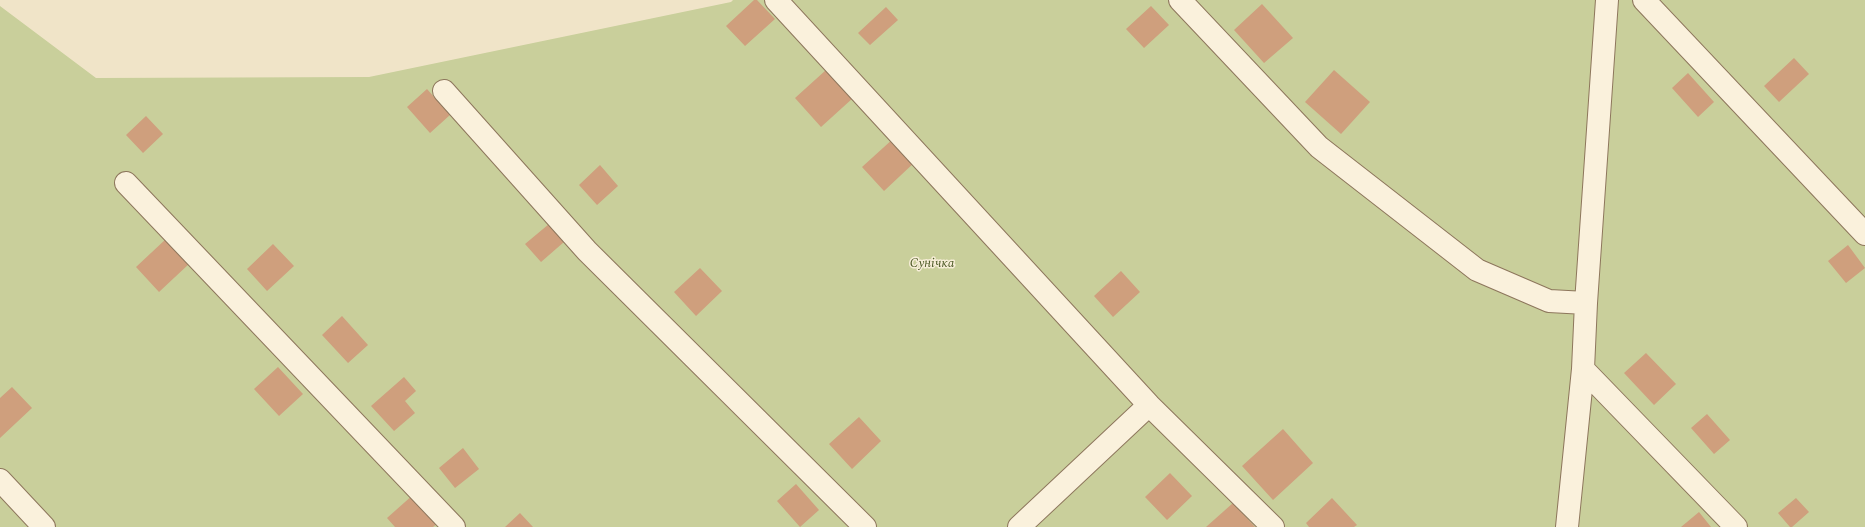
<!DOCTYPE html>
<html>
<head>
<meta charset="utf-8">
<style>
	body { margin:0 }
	canvas { display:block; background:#f0e4c8 }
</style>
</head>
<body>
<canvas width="1865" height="527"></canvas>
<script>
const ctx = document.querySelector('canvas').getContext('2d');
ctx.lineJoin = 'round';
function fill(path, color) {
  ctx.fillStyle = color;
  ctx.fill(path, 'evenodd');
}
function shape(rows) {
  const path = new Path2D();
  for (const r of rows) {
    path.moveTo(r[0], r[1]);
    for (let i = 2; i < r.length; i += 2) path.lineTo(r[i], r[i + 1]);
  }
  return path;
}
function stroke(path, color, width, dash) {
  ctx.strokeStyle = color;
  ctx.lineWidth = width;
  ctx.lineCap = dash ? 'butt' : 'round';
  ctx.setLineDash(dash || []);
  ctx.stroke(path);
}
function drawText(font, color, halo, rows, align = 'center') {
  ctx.font = font + ' Spectral,serif';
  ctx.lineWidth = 3;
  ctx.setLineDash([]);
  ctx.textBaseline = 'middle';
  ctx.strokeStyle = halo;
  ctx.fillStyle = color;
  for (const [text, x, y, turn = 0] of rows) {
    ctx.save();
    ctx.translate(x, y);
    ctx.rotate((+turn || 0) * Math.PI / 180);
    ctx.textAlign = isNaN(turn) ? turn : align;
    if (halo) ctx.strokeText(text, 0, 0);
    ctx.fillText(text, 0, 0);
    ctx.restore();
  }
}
fill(shape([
	[733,0,1865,0,1865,527,0,527,0,6,96,78,369,77,731,2]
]), '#c9cf9b');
fill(shape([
	[754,0,757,0,775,19,745,46,726,26],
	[1262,4,1293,38,1264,63,1234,30],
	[1151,6,1169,25,1144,48,1126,29],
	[886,7,898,20,870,45,858,33],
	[1794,58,1809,74,1779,102,1764,86],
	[826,70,853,98,821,127,795,98],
	[1334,70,1370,102,1341,134,1305,102],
	[1688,73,1714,102,1698,117,1672,88],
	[427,89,450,115,430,133,407,107],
	[146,116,163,134,143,153,126,135],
	[894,138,916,161,884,191,862,167],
	[600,165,618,186,597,205,579,185],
	[549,224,564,242,541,262,525,244],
	[167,238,190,263,159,292,136,267],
	[273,244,294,266,267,291,247,269],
	[1848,245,1865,268,1846,283,1828,261],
	[700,268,722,291,696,316,674,292],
	[1121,271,1140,292,1113,317,1094,296],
	[342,316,368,345,348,363,322,335],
	[1646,353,1676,384,1654,405,1624,373],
	[278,367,303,394,279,416,254,389],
	[404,377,416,391,405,401,415,413,394,431,371,406],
	[12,387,32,408,0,438,0,398],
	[1707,414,1730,440,1714,454,1691,428],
	[859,417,881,441,852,469,829,444],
	[1283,429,1313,463,1273,500,1242,466],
	[463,448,479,469,455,488,439,468],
	[1170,473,1192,496,1167,520,1145,497],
	[796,484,819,510,800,527,777,501],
	[414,494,439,522,433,527,395,527,387,518],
	[1332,498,1357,525,1354,527,1309,527,1306,523],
	[1796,498,1809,512,1792,527,1790,527,1778,513],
	[1233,503,1255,527,1206,527],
	[1699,512,1711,527,1681,527],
	[520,513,533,527,505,527]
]), '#cf9f7d');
const minor = shape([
	[776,0,1149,405,1273,527],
	[1180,0,1319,147,1477,270,1549,301,1586,303],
	[1644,0,1865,234],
	[444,91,587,251,865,527],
	[126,183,454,527],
	[1583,369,1736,527],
	[0,480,44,527],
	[1019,527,1149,405],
	[1567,527,1583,369,1586,303,1607,0]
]);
stroke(minor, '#8d765c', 24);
stroke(minor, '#faf1dc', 22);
drawText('italic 13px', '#4d5a26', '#f7eed8', [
	["Сунічка",932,264]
]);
</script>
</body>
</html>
